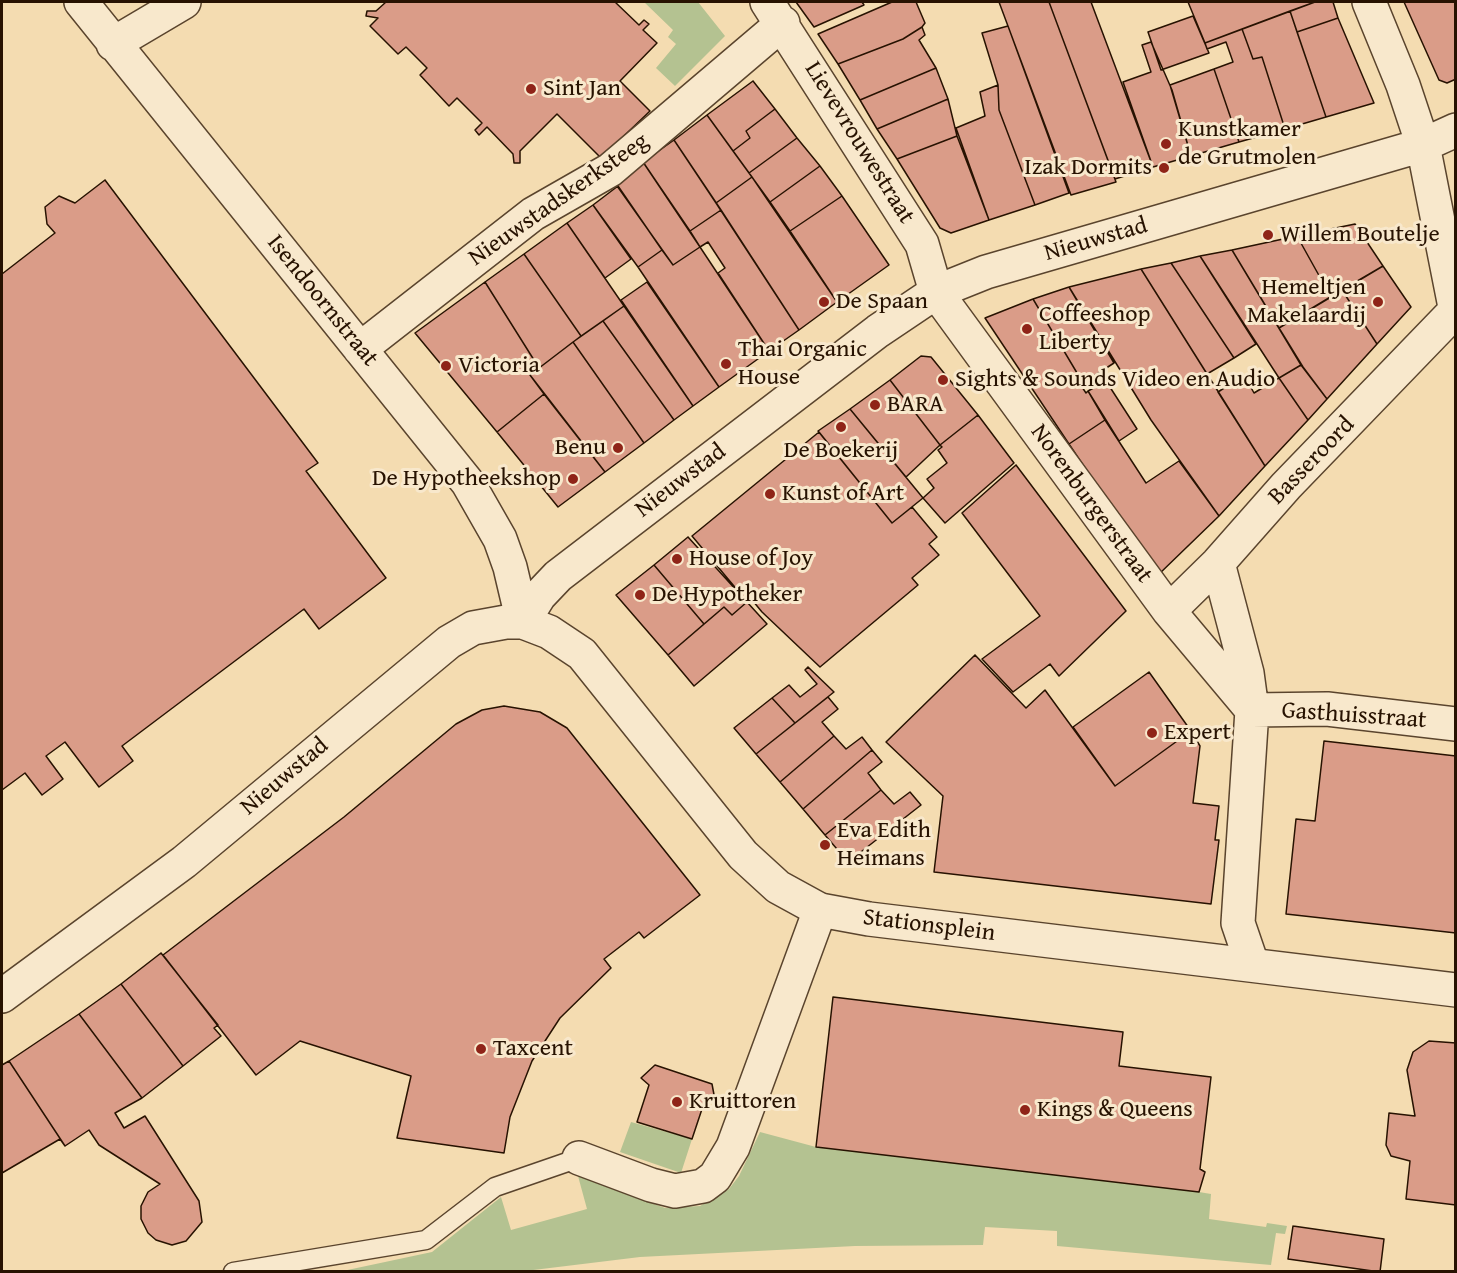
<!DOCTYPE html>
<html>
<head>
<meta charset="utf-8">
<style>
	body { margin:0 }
	#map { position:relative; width:1457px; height:1273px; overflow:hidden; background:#f4dcb1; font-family:"Gentium Book Plus",serif }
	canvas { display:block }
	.frame { position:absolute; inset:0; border:3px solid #271201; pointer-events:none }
</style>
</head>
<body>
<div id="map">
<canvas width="1457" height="1273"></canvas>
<div class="frame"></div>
</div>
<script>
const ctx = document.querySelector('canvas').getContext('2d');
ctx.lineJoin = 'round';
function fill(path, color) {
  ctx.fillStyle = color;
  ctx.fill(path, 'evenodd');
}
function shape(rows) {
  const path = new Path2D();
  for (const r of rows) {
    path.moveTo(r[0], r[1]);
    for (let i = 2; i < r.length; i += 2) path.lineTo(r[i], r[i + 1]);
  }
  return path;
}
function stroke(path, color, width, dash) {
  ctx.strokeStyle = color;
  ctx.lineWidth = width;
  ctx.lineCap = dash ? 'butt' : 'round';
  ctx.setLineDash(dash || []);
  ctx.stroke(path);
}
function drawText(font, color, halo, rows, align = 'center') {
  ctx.font = font + ' "Gentium Book Plus",serif';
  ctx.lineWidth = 6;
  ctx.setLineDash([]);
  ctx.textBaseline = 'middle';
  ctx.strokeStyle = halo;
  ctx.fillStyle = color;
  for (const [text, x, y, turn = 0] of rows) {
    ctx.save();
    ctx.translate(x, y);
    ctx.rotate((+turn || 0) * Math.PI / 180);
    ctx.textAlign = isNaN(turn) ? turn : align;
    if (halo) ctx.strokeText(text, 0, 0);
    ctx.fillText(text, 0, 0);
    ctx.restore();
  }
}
fill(shape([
	[644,2,698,2,725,36,675,86,656,68,676,44,668,37,673,30],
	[631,1122,692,1139,681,1173,620,1152],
	[760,1132,816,1147,1199,1192,1211,1194,1209,1219,1266,1227,1267,1223,1287,1226,1285,1234,1276,1233,1271,1265,1057,1246,1057,1231,985,1227,983,1245,855,1246,640,1257,517,1272,338,1272,432,1252,501,1197,511,1230,587,1209,578,1176,665,1208,700,1206,729,1189,739,1176]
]), '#b4c291');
const building = shape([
	[386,2,615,2,639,25,644,20,649,24,643,30,657,43,620,81,650,111,601,158,557,114,520,151,520,163,514,163,513,154,487,127,479,135,475,130,482,123,457,98,449,106,420,75,427,68,406,47,398,54,370,26,378,18,366,16,367,11,376,11,386,2],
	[796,2,862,2,864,5,814,27,796,2],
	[892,2,916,2,925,23,922,27,903,39,838,64,818,34,892,2],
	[999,2,1049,2,1116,182,1071,195,999,2],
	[1049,2,1091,2,1153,167,1115,179,1049,2],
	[1188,2,1315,2,1205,43,1188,2],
	[1315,2,1333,2,1338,18,1297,32,1290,11,1315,2],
	[1404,2,1456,2,1456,79,1447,83,1439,80,1404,2],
	[1290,11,1326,117,1285,129,1262,57,1253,59,1242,29,1290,11],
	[1193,16,1209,53,1161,70,1148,32,1193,16],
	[1338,18,1374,103,1326,117,1297,32,1338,18],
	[1008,26,1069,193,1035,205,999,110,998,85,982,33,1008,26],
	[922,27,925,35,919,40,936,68,860,100,838,64,903,39,922,27],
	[1242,29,1253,59,1262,57,1285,129,1239,142,1214,69,1233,62,1226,42,1207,49,1205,43,1242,29],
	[1151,42,1172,90,1191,156,1153,167,1123,82,1151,72,1142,45,1151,42],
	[936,68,948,99,877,129,860,100,936,68],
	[1214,69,1239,142,1191,156,1170,85,1214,69],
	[753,81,775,109,746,131,750,138,733,151,707,115,753,81],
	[998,85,999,110,1035,205,989,220,956,128,985,116,980,92,998,85],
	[948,99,957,136,897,159,877,129,948,99],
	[775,109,797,138,749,173,733,151,750,138,746,131,775,109],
	[707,115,752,177,716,203,674,140,707,115],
	[957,136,989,220,951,233,940,228,897,159,957,136],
	[797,138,820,166,770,202,749,173,797,138],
	[674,140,721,210,690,231,643,162,674,140],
	[643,162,700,247,673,265,615,183,643,162],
	[820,166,842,196,790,231,770,202,820,166],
	[752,177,837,302,799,330,716,203,752,177],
	[105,180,318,463,306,471,386,578,319,629,304,609,122,746,133,761,99,787,65,742,46,756,63,779,42,795,25,773,2,790,2,274,55,233,47,224,45,207,59,196,75,203,105,180],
	[618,186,662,250,638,267,593,205,618,186],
	[842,196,889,265,837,302,790,231,842,196],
	[593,205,631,259,605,278,567,223,593,205],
	[721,210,799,330,769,351,718,273,725,268,708,242,700,247,690,231,721,210],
	[567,223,624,306,581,336,524,254,567,223],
	[1355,224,1383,266,1331,297,1297,236,1355,224],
	[1297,236,1331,297,1279,328,1232,250,1297,236],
	[700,247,769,351,719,387,638,267,662,250,673,265,700,247],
	[1232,250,1301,365,1279,378,1200,256,1232,250],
	[524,254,581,336,539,368,485,282,524,254],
	[1200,256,1256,344,1234,358,1171,263,1200,256],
	[1171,263,1234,358,1207,374,1141,269,1171,263],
	[1383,266,1411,307,1377,344,1342,290,1383,266],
	[1141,269,1265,466,1219,516,1151,420,1069,287,1141,269],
	[485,282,539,368,530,375,544,394,497,432,415,333,485,282],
	[647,282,719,387,693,406,621,300,647,282],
	[1069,287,1114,363,1083,383,1033,299,1069,287],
	[1342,290,1377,344,1327,399,1303,367,1279,328,1342,290],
	[1033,299,1083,383,1080,384,1086,393,1088,391,1105,420,1069,444,985,318,1033,299],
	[624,306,693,406,674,420,603,321,624,306],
	[603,321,674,420,644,443,573,342,603,321],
	[573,342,644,443,605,472,530,375,573,342],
	[921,356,931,357,978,415,940,445,890,380,921,356],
	[1301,365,1327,399,1308,420,1279,378,1301,365],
	[1244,375,1254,393,1279,378,1308,420,1265,466,1218,392,1244,375],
	[890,380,940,445,906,477,850,409,890,380],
	[1106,381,1137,429,1119,441,1088,391,1106,381],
	[544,394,605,472,558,507,497,432,544,394],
	[850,409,923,498,892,523,818,431,850,409],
	[978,415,1014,463,945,523,923,498,934,488,927,479,947,463,938,450,942,447,940,445,978,415],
	[1105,420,1146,483,1179,461,1219,516,1157,576,1069,444,1105,420],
	[819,432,892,523,912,507,937,537,929,544,939,555,912,578,918,585,820,667,762,612,748,595,744,598,692,536,819,432],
	[1016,465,1126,611,1059,676,1050,664,1013,692,982,659,1040,616,962,513,1016,465],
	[688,537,747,602,732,615,724,607,704,624,654,565,688,537],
	[654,565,704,624,668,655,616,595,654,565],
	[747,602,767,624,694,686,668,655,724,607,732,615,747,602],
	[975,655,1026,708,1045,690,1115,786,1191,731,1200,746,1193,803,1219,806,1215,840,1219,840,1211,904,934,872,943,796,886,742,975,655],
	[808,667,834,692,795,723,772,698,789,685,800,697,817,684,805,670,808,667],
	[1149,672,1191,731,1115,786,1073,727,1149,672],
	[828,697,838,709,822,722,834,736,780,782,756,754,828,697],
	[772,698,795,723,756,754,734,728,772,698],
	[504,706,540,712,567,728,700,895,644,938,639,932,604,959,611,968,560,1018,532,1061,510,1117,504,1153,397,1138,411,1076,300,1041,256,1075,163,955,344,817,456,724,482,710,504,706],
	[834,736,846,749,862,737,872,750,803,809,780,782,834,736],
	[1324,741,1456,756,1456,933,1286,914,1296,819,1315,821,1324,741],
	[872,750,882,762,868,773,881,790,825,835,803,809,872,750],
	[881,790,894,804,910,792,921,805,848,862,825,835,881,790],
	[161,953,218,1025,214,1028,221,1036,183,1066,121,984,161,953],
	[121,984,183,1066,142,1098,79,1014,121,984],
	[833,997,1123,1032,1119,1066,1211,1077,1200,1169,1205,1172,1199,1192,816,1147,833,997],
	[79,1014,142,1098,115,1113,124,1128,145,1116,199,1201,202,1222,186,1241,172,1245,156,1240,148,1233,141,1219,141,1206,148,1192,160,1184,99,1145,89,1130,65,1146,9,1061,79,1014],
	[1429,1041,1456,1043,1456,1205,1406,1199,1410,1161,1391,1156,1386,1145,1389,1113,1415,1116,1407,1070,1413,1052,1429,1041],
	[9,1061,65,1146,60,1139,2,1173,2,1065,9,1061],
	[655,1065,712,1084,715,1100,704,1103,692,1139,637,1122,649,1085,641,1078,655,1065],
	[1293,1226,1384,1239,1380,1272,1288,1259,1293,1226]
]);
fill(building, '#da9c88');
stroke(building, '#271201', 1.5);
const service = shape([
	[233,1272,426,1240,495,1187,579,1158]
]);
const minor = shape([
	[81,2,468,483,500,539,510,567,523,622],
	[767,2,922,244,936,292,1169,611,1252,710],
	[1369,2,1403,85,1423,145,1456,312],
	[113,44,184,2],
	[360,349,533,214,610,170,783,23],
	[1218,563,1247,673,1252,710,1238,923,1252,964],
	[1169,611,1218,563,1286,486,1455,311],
	[523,622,539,596,558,576,878,331,936,292,986,272,1423,145,1456,130],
	[1252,710,1327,709,1456,724],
	[579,1158,651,1185,675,1191,703,1186,715,1177,733,1147,820,910]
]);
const tertiary = shape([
	[2,996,184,862,449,642,473,628,506,622,523,622,549,632,582,654,743,855,778,887,820,910,869,919,1456,990]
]);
stroke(service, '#5a442d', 21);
stroke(minor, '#5a442d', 36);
stroke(tertiary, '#5a442d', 36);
stroke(service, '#f8e8cc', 18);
stroke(minor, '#f8e8cc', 33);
stroke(tertiary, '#f8e8cc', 33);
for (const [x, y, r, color] of [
	[531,89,6,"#8f2418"],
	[1166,144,6,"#8f2418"],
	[1164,168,6,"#8f2418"],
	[1268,235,6,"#8f2418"],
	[824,302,6,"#8f2418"],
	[1378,302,6,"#8f2418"],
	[1027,329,6,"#8f2418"],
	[726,364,6,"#8f2418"],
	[446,366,6,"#8f2418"],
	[943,380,6,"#8f2418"],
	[875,405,6,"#8f2418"],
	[841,427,6,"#8f2418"],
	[618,448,6,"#8f2418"],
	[573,479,6,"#8f2418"],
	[770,494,6,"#8f2418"],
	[677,559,6,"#8f2418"],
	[640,595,6,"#8f2418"],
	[1152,733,6,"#8f2418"],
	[825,845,6,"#8f2418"],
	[481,1049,6,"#8f2418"],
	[677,1102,6,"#8f2418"],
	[1025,1110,6,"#8f2418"]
]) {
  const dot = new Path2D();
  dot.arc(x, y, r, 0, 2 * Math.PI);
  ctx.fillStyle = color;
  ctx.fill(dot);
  stroke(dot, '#f8e8cc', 2);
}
drawText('24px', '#271201', '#f8e8cc', [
	["Sint Jan",543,89],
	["Kunstkamer",1178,130],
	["de Grutmolen",1178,158],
	["Izak Dormits",1152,168,"right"],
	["Willem Boutelje",1280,235],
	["Hemeltjen",1366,288,"right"],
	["Makelaardij",1366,316,"right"],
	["De Spaan",836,302],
	["Coffeeshop",1039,315],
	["Liberty",1039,343],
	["Thai Organic",738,350],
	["House",738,378],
	["Victoria",458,366],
	["Sights & Sounds Video en Audio",955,380],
	["BARA",887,405],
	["Benu",606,448,"right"],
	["De Boekerij",841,451,"center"],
	["De Hypotheekshop",561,479,"right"],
	["Kunst of Art",782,494],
	["House of Joy",689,559],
	["De Hypotheker",652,595],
	["Expert",1164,733],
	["Eva Edith",837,831],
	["Heimans",837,859],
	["Taxcent",493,1049],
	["Kruittoren",689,1102],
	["Kings & Queens",1037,1110]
], 'left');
drawText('24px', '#271201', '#f8e8cc', [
	["Lievevrouwestraat",859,143,58],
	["Nieuwstadskerksteeg",559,200,-35],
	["Nieuwstad",1096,240,-16],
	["Isendoornstraat",322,301,51],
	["Basseroord",1312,461,-46],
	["Nieuwstad",681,481,-37],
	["Norenburgerstraat",1091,504,54],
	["Gasthuisstraat",1354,716,4],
	["Nieuwstad",285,777,-40],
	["Stationsplein",929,926,7]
]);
</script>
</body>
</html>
